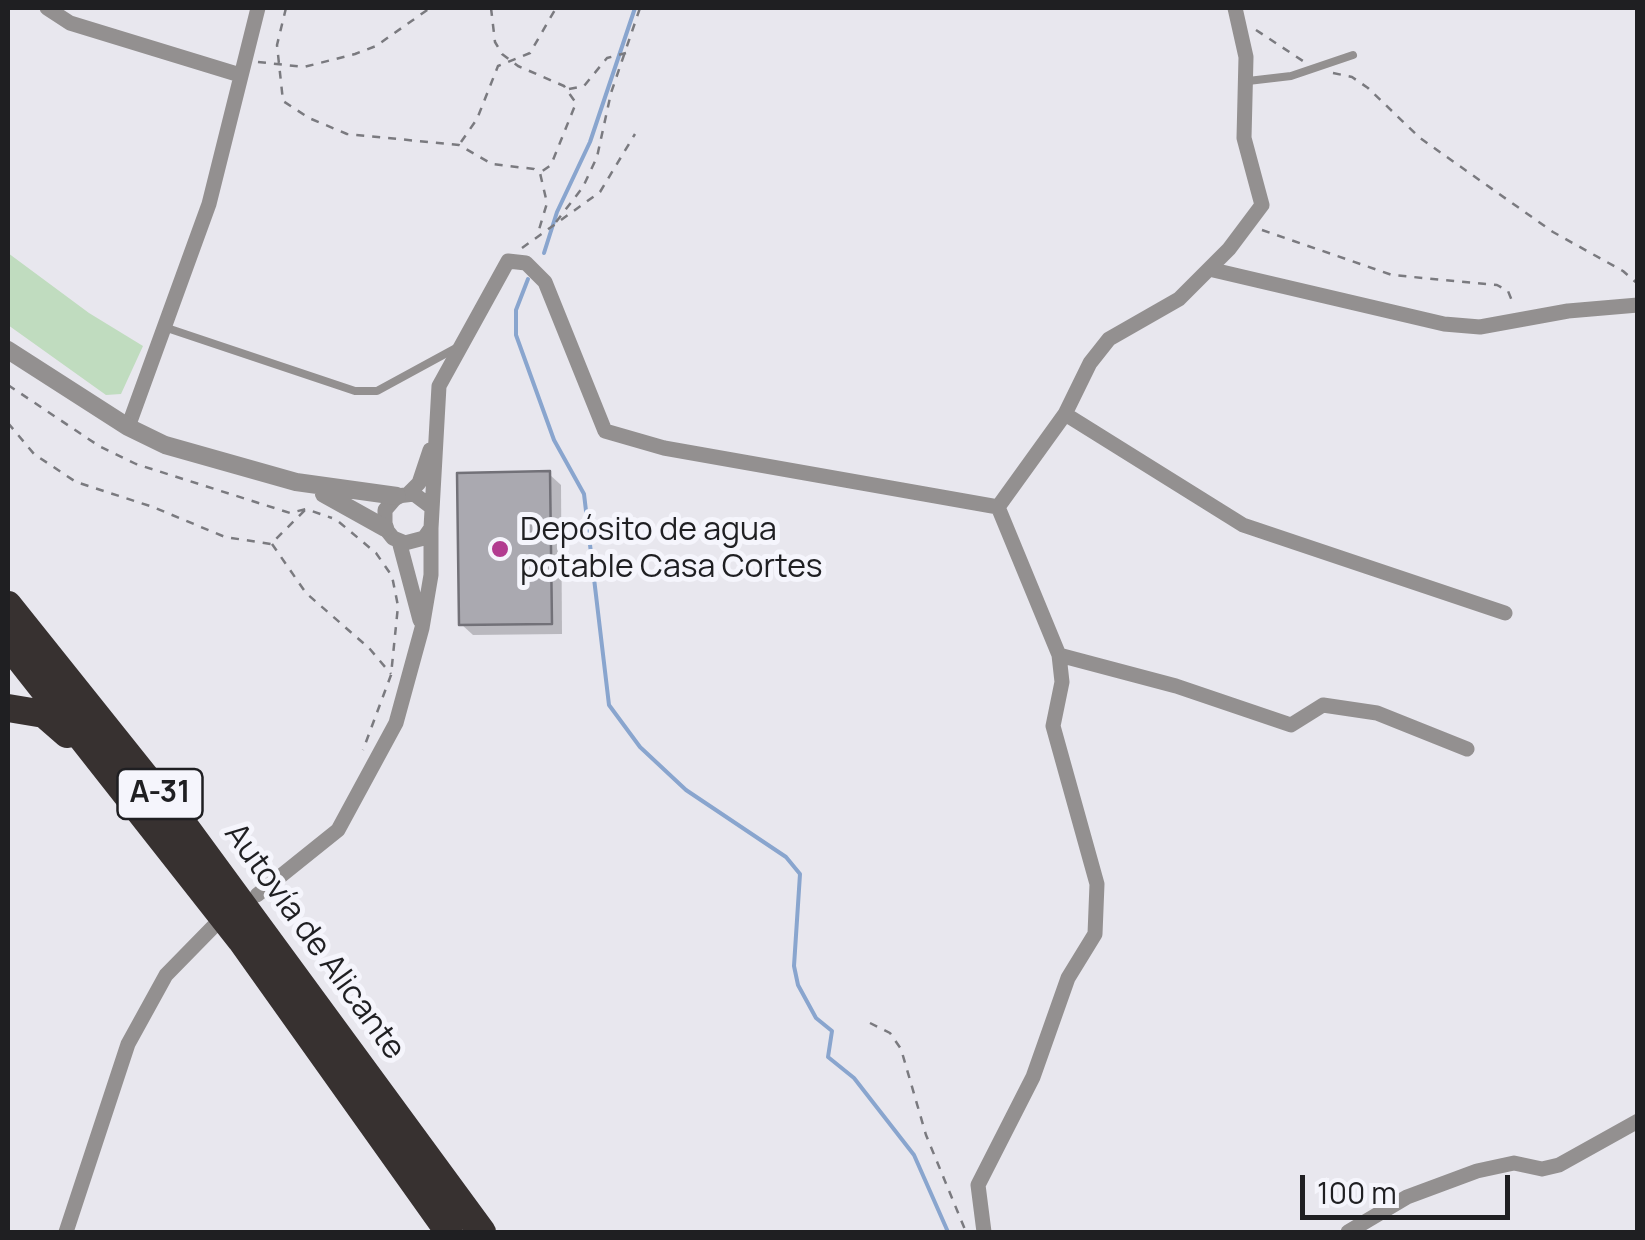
<!DOCTYPE html>
<html>
<head>
<meta charset="utf-8">
<style>
	body { margin:0 }
	#map { position:relative; width:1645px; height:1240px; overflow:hidden; background:#e8e7ee; font-family:Manrope,sans-serif }
	canvas { display:block }
	.frame { position:absolute; inset:0; border:10px solid #1f1f22; pointer-events:none }
	.scale { position:absolute; left:1300px; top:1175px; width:210px; height:45px; box-sizing:border-box; border:5px solid #1f1f22; border-top:0; padding-left:12px; font-size:30px; line-height:35px; white-space:nowrap; color:#1f1f22; -webkit-text-stroke:8px #f5f5fc; paint-order:stroke }
</style>
</head>
<body>
<div id="map">
<canvas width="1645" height="1240"></canvas>
<div class="frame"></div>
<div class="scale">100 m</div>
</div>
<script>
const ctx = document.querySelector('canvas').getContext('2d');
ctx.lineJoin = 'round';
function fill(path, color) {
  ctx.fillStyle = color;
  ctx.fill(path, 'evenodd');
}
function shape(rows) {
  const path = new Path2D();
  for (const r of rows) {
    path.moveTo(r[0], r[1]);
    for (let i = 2; i < r.length; i += 2) path.lineTo(r[i], r[i + 1]);
  }
  return path;
}
function stroke(path, color, width, dash) {
  ctx.strokeStyle = color;
  ctx.lineWidth = width;
  ctx.lineCap = dash ? 'butt' : 'round';
  ctx.setLineDash(dash || []);
  ctx.stroke(path);
}
function drawText(font, color, halo, rows, align = 'center') {
  ctx.font = font + ' Manrope,sans-serif';
  ctx.lineWidth = 10;
  ctx.setLineDash([]);
  ctx.textBaseline = 'middle';
  ctx.strokeStyle = halo;
  ctx.fillStyle = color;
  for (const [text, x, y, turn = 0] of rows) {
    ctx.save();
    ctx.translate(x, y);
    ctx.rotate((+turn || 0) * Math.PI / 180);
    ctx.textAlign = isNaN(turn) ? turn : align;
    if (halo) ctx.strokeText(text, 0, 0);
    ctx.fillText(text, 0, 0);
    ctx.restore();
  }
}
fill(shape([
	[8,253,89,313,143,346,121,394,106,395,8,325]
]), '#c0dcbf');
fill(shape([
	[549,474,561,485,562,634,473,635,461,624]
]), '#0003');
stroke(shape([
	[544,253,557,212,590,142,635,8],
	[528,279,516,310,516,335,554,440,584,494,609,705,640,747,686,790,786,857,800,874,794,966,798,985,816,1018,832,1031,828,1057,854,1078,914,1155,948,1232]
]), '#89a5ce', 4);
const building = shape([
	[550,471,552,624,459,625,457,473,550,471]
]);
fill(building, '#aaa9b0');
stroke(building, '#727178', 2.5);
stroke(shape([
	[286,8,277,45,283,101,309,118,347,134,459,145,492,164,534,169,540,173,547,203,538,233],
	[491,8,495,42,502,54,518,66,564,86,576,103,551,165,541,172],
	[1256,30,1303,61],
	[258,62,304,67,355,54,376,46,430,8],
	[1333,73,1352,77,1368,88,1420,138,1553,232,1623,271,1638,284],
	[569,89,584,86,607,58,626,53],
	[461,142,477,119,498,66,530,53,556,8],
	[556,222,583,187,597,157,611,93,640,8],
	[1262,230,1392,275,1497,285,1508,291,1514,306],
	[522,248,600,192,635,134],
	[8,385,99,446,136,464,290,513,306,509,332,518],
	[8,423,34,454,76,482,153,507,225,537,271,544,305,510],
	[339,522,376,553,392,576,398,606,391,675,363,750],
	[272,544,306,593,369,648,391,674],
	[870,1023,890,1033,901,1049,926,1135,966,1232]
]), '#7a7a7f', 2.5, [8, 8]);
stroke(shape([
	[1248,81,1291,76,1353,55],
	[164,327,355,391,377,391,456,348]
]), '#939090', 8);
stroke(shape([
	[47,8,70,23,240,75],
	[1209,269,1444,324,1480,327,1568,311,1638,305],
	[1065,414,1243,525,1505,613],
	[128,427,209,204,258,8],
	[408,494,419,483,430,450],
	[430,506,414,494,397,496,385,510,385,528,393,538,405,543,424,538,431,528,439,386,508,261,526,263,545,282,605,431,664,448,998,507,1065,414,1090,363,1109,339,1179,299,1229,249,1262,205,1244,138,1246,57,1235,8],
	[399,541,420,620],
	[1059,655,1176,686,1291,725,1323,705,1377,713,1467,749],
	[257,895,338,830,396,723,422,628,431,575,431,528],
	[66,1232,128,1044,166,975,213,927],
	[984,1232,978,1185,1033,1077,1068,978,1095,934,1097,884,1053,726,1062,682,1059,655,998,507],
	[1348,1232,1407,1197,1477,1171,1514,1163,1542,1169,1559,1165,1638,1121]
]), '#939090', 15);
stroke(shape([
	[8,350,128,427,165,445,296,482,397,496],
	[324,494,385,528]
]), '#939090', 18);
stroke(shape([
	[8,605,183,824,482,1232],
	[8,644,241,940,449,1232],
	[8,708,44,714,67,734]
]), '#373130', 28);
for (const [x, y, r, color] of [
	[500,549,10,"#b23b90"]
]) {
  const dot = new Path2D();
  dot.arc(x, y, r, 0, 2 * Math.PI);
  ctx.fillStyle = color;
  ctx.fill(dot);
  stroke(dot, '#f5f5fc', 4);
}
for (const [x, y, w] of [
	[160,794,85]
]) {
  const box = new Path2D();
  box.roundRect(x - w / 2, y - 25, w, 50, 8);
  ctx.fillStyle = '#f5f5fc';
  ctx.fill(box);
  stroke(box, '#1f1f22', 2.5);
}
drawText('bold 30px', '#1f1f22', null, [
	["A-31",160,794]
]);
drawText('32px', '#1f1f22', '#f5f5fc', [
	["Depósito de agua",520,531],
	["potable Casa Cortes",520,568]
], 'left');
drawText('32px', '#1f1f22', '#f5f5fc', [
	["Autovía de Alicante",314,942,54]
]);
</script>
</body>
</html>
